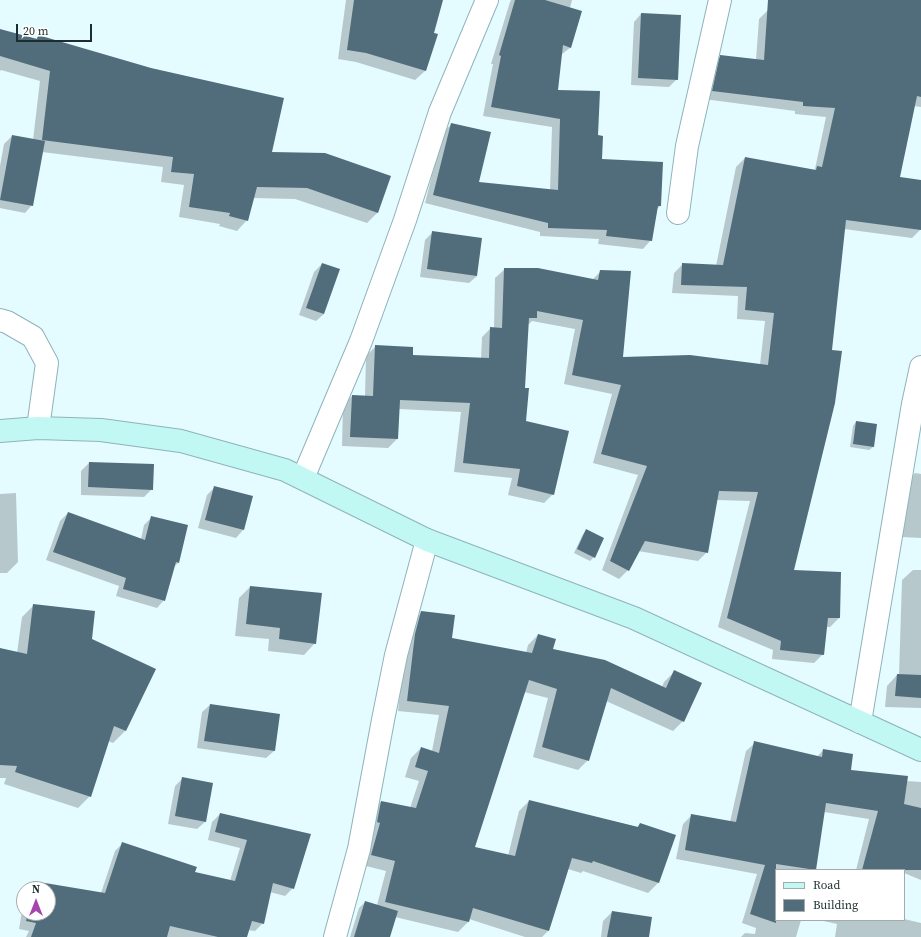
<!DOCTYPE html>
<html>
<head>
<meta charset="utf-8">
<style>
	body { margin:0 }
	#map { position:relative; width:921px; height:937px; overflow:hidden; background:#e4fbff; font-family:"Source Serif 4",serif }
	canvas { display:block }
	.legend { position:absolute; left:775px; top:869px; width:130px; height:52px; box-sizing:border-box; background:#fff; border:1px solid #a5abab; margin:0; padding:5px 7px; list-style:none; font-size:12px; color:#1d2c2e }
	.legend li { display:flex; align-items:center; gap:8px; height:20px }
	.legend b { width:20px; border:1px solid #a5abab }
	.north { position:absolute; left:16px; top:881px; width:40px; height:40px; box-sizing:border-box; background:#fff; border:1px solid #a5abab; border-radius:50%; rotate:0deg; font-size:11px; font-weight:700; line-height:16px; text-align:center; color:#1d2c2e }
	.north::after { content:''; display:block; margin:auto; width:14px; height:18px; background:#a545ad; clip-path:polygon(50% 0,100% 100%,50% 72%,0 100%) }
	.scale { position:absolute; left:16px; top:24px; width:76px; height:18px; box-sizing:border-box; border:2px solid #1d2c2e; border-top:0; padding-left:5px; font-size:12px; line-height:14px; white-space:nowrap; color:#1d2c2e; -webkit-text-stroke:3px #fff; paint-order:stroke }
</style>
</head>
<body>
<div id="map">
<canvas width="921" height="937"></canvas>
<ul class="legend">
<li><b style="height:5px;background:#c1f8f4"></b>Road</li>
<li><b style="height:11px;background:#516d7c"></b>Building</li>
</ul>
<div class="north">N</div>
<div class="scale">20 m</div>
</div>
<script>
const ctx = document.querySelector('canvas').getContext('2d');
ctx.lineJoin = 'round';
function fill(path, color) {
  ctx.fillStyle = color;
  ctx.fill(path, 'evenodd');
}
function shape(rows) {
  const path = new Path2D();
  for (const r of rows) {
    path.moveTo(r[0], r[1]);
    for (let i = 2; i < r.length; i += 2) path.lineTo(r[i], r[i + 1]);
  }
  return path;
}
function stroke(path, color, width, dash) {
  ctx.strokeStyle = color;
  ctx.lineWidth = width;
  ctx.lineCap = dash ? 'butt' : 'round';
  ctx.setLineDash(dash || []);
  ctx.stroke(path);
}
fill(shape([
	[346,0,442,0,433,33,437,34,425,71,415,80,356,62,338,59],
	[511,0,572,0,570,8,571,47,561,55,557,91,597,136,601,160,660,206,657,209,651,240,643,249,598,244,599,239,540,236,540,232,425,203,443,132,452,124,478,183,550,191,552,127,483,116,493,64,491,64,510,2],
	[770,0,921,0,921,107,914,106,899,178,921,181,921,229,912,238,844,229,792,571,839,618,830,627,826,627,823,654,814,663,772,659,773,650,718,627,750,501,716,500,707,552,698,561,638,551,628,570,619,579,602,570,638,475,593,463,612,394,564,384,575,329,532,321,527,326,524,389,525,422,553,494,544,503,508,495,512,478,454,472,461,412,399,409,397,439,388,448,342,446,343,405,352,396,365,396,366,356,376,346,412,356,481,359,482,337,491,328,494,328,495,278,505,269,592,280,601,271,622,358,760,365,765,321,737,319,738,296,672,293,674,273,683,264,716,266,736,167,745,158,814,170,815,169,826,117,795,114,795,111,704,99,712,65,721,56,756,60,759,19,768,10],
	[641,14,677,79,669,87,631,85,634,22],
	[0,30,36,39,39,36,271,153,378,212,367,223,295,199,253,198,247,220,237,231,219,226,220,224,179,217,184,185,161,182,163,167,42,152,32,205,25,213,0,208,0,166,4,144,12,136,33,140,40,81,1,70,0,71],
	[433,232,477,276,469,283,420,277,425,240],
	[322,264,324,314,316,321,299,315,314,272],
	[856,422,876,425,873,447,869,450,850,447,853,426],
	[89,463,152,489,144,497,81,495,81,471],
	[915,473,921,474,921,538,902,537,906,482],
	[215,487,252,497,243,530,236,538,198,528,207,495],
	[16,493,18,562,7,573,0,573,0,494],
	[68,513,141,539,144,525,152,517,178,563,174,567,164,600,157,608,116,596,119,586,46,560,60,521],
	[587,530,594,557,590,561,574,553,583,534],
	[913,570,921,570,921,708,885,707,887,686,897,675,899,675,902,580],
	[250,587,315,643,304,655,268,651,269,639,235,636,239,598],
	[34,605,91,640,154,669,125,731,113,743,108,741,90,796,78,808,4,784,6,778,0,778,0,649,17,653,22,617],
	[421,613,451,639,526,653,528,645,538,635,552,649,662,687,664,682,674,672,683,721,673,731,606,701,588,760,578,770,533,757,548,698,524,692,474,848,508,856,519,811,529,801,637,827,640,824,675,836,658,883,648,893,583,871,581,873,568,869,548,931,542,937,525,937,469,919,468,922,458,932,395,917,389,937,350,937,359,908,365,902,377,905,386,871,362,865,371,812,381,802,410,808,419,781,405,777,411,758,421,748,432,751,439,715,398,711,405,645,411,623],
	[210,705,274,751,266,758,197,748,202,712],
	[755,743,817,757,823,750,850,771,906,781,921,782,921,880,904,873,904,870,856,870,869,819,824,812,815,870,776,870,776,920,801,920,796,937,741,937,745,933,755,934,756,928,742,923,757,874,676,859,683,824,692,815,730,822,746,751],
	[183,778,205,822,197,829,168,824,175,786],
	[220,814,310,835,293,888,285,896,270,892,263,923,255,931,248,930,246,937,26,937,29,931,19,929,24,899,24,913,48,913,48,889,26,889,34,882,101,893,115,851,123,843,194,873,230,881,240,848,208,840,212,822],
	[612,912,648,937,650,937,601,937,603,921],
	[904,919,921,923,921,937,835,937,837,924,819,920,904,920]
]), '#0003');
fill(shape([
	[354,0,443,0,434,33,438,34,426,71,366,53,347,50],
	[515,0,545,0,582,11,571,48,563,45,558,90,600,91,598,135,603,136,602,159,663,162,661,206,658,206,652,241,606,236,607,230,548,228,548,223,433,195,451,123,491,132,479,182,558,190,560,119,491,107,501,56,499,55],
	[768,0,921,0,921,97,917,96,900,177,921,180,921,230,846,220,832,350,842,351,835,403,794,570,841,572,840,618,828,618,824,655,780,650,781,641,727,618,758,492,719,491,708,553,645,541,629,571,610,561,647,466,601,454,621,385,572,375,583,320,537,311,537,318,529,318,525,388,529,388,526,421,569,431,554,495,517,486,520,469,463,463,470,403,400,400,398,439,350,437,352,395,373,396,375,345,413,347,413,355,489,358,490,327,502,328,504,268,538,268,598,280,600,270,631,271,623,357,690,355,768,365,774,313,745,310,747,287,681,285,682,263,723,265,745,157,816,170,817,166,822,167,835,108,803,106,803,102,712,91,720,55,764,60],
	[641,13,681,15,678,80,638,78],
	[0,29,37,39,38,35,151,68,284,98,272,152,325,153,391,176,378,213,307,188,257,187,248,221,229,216,230,213,189,207,194,174,171,172,173,157,42,140,50,71,0,56],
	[12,135,45,141,33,206,0,200],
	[432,231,482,238,477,276,427,269],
	[322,263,340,269,324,314,306,308],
	[856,421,877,424,874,447,853,444],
	[89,462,154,464,153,490,88,487],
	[214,486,253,496,244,530,205,520],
	[68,512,145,540,151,516,188,525,179,563,176,562,165,601,123,589,126,578,53,552],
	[586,529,604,538,595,558,577,549],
	[250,586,322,593,316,644,279,639,280,628,246,624],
	[33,604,95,611,92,639,156,669,126,731,114,726,91,797,15,772,17,766,0,765,0,648,27,654],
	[421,611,455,615,452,638,532,653,538,634,556,639,553,649,605,660,666,688,674,670,702,683,684,722,611,688,589,761,542,747,557,689,529,680,475,847,515,856,529,800,638,827,640,823,676,835,659,883,593,861,592,863,572,858,549,931,473,908,469,922,385,902,395,861,371,855,380,823,377,822,381,801,416,808,428,771,415,767,421,747,439,753,449,706,407,701,415,634],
	[897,674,921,675,921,698,895,696],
	[210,704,280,714,275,751,204,741],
	[754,741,822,757,823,749,853,754,851,770,908,776,904,804,921,808,921,870,862,870,878,811,826,803,816,870,776,864,776,923,750,914,765,865,685,850,691,814,736,822],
	[182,777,213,783,206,822,175,816],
	[220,813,311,834,294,889,273,883,264,924,252,921,247,937,218,937,170,926,167,937,31,937,36,923,26,921,28,913,48,913,48,889,32,889,33,881,105,893,122,842,197,867,195,872,235,881,247,840,215,832],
	[365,901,398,911,390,937,354,937],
	[612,911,652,917,649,937,607,937]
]), '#516d7c');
const street = shape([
	[678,213,687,146,720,0],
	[0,320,7,322,33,337,47,363,38,428],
	[303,478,361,341,405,220,440,112,487,0],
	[860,722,913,404,921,367],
	[335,937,359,849,383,720,396,655,427,540]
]);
const secondary = shape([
	[0,431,38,428,101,430,181,441,285,470,427,540,634,618,921,750]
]);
stroke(street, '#8fb3ba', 24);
stroke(secondary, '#8fb3ba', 24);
stroke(street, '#fff', 22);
stroke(secondary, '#c1f8f4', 22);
</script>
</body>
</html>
